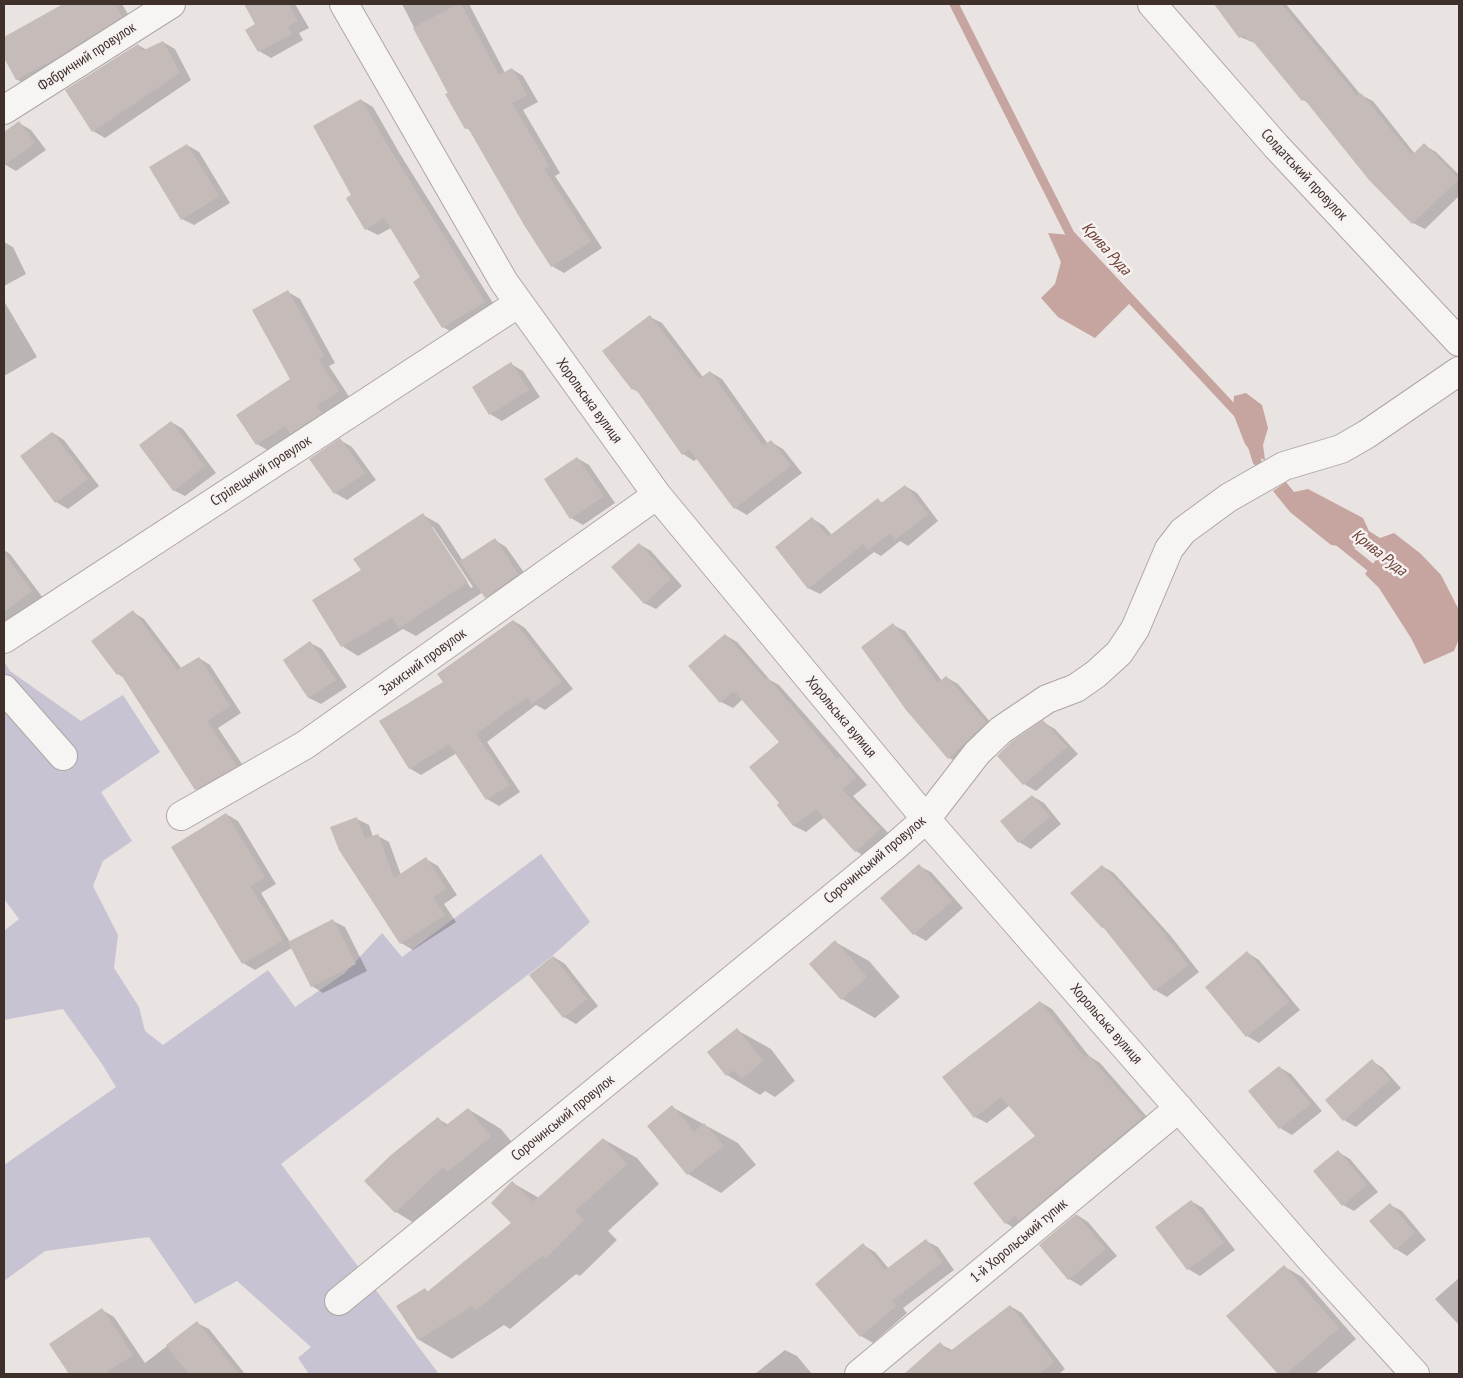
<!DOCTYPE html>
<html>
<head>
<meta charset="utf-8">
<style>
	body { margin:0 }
	#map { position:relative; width:1463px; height:1378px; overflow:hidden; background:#e9e3e1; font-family:"PT Sans Narrow",sans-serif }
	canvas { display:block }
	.frame { position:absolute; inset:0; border:5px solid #3f302b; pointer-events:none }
</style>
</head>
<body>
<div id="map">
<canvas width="1463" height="1378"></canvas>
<div class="frame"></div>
</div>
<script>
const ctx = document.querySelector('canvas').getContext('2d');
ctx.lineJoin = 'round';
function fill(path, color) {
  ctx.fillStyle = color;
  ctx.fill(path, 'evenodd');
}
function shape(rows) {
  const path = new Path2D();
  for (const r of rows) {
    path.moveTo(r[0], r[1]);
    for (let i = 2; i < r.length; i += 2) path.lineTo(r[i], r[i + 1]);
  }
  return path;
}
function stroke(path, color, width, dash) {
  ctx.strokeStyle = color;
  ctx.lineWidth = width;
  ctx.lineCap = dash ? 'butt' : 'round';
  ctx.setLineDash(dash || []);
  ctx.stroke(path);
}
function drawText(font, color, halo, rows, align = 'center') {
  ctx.font = font + ' "PT Sans Narrow",sans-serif';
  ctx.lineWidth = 5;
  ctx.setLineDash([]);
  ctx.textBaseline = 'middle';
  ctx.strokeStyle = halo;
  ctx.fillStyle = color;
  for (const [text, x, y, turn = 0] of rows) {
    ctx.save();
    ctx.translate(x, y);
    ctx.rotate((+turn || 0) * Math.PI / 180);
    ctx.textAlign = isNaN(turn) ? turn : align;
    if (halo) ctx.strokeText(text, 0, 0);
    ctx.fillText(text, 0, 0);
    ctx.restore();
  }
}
fill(shape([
	[4,661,10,671,81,721,123,695,160,752,101,792,132,841,103,861,93,886,118,935,114,968,139,1007,145,1031,163,1045,268,970,295,1007,345,973,382,933,402,957,541,854,590,922,551,957,281,1164,439,1374,309,1374,298,1358,311,1347,237,1281,195,1304,149,1237,45,1251,4,1281,4,1165,116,1087,102,1064,63,1009,4,1020,4,931,19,919,4,899]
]), '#c8c3d2');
fill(shape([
	[1048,233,1070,235,1133,300,1095,338,1058,317,1041,298,1055,284,1061,262],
	[1246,393,1262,405,1268,428,1263,445,1265,460,1255,456,1245,444,1233,413,1234,396],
	[1286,482,1294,492,1308,489,1363,518,1369,531,1380,538,1394,533,1421,554,1441,575,1459,610,1459,639,1454,651,1424,664,1411,638,1379,588,1365,574,1379,556,1365,543,1356,548,1331,545,1290,512,1273,491]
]), '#c6a49f');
fill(shape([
	[65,4,122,4,133,23,28,86,16,79,4,56,4,39],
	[245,4,295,4,309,28,299,33,303,40,271,58,259,51,257,24],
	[402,4,469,4,505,73,512,69,523,76,538,102,523,110,560,173,555,176,602,248,564,273,552,266,471,131,466,128],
	[1215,4,1286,4,1361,95,1373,101,1415,154,1424,145,1436,152,1459,175,1459,196,1425,229,1413,223,1310,104,1303,100,1257,44,1240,37],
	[163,42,175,49,191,80,105,138,93,131,138,45,147,50],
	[361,100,373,107,400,154,496,308,455,334,443,327,422,278,391,228,378,235,366,229,352,195],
	[19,123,31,130,46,150,16,171,4,164,4,134],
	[187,145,199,152,230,203,194,225,182,219],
	[4,242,13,247,26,274,4,286],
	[288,292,300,299,335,363,329,366,350,398,269,451,257,444,292,380],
	[4,301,37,357,4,376],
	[650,317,662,323,703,377,710,372,722,379,768,444,771,442,783,449,802,473,747,515,735,508,698,458,694,461,683,454,640,393,633,389],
	[511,364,523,371,540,397,502,421,490,414],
	[171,422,183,429,216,473,185,496,173,490],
	[53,433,64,440,99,486,68,509,56,502,21,456],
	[340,440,352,447,376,480,347,500,335,493,311,459],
	[577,458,589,465,615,503,583,525,571,518],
	[905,486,917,493,938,521,908,546,900,541,881,556,874,552,820,594,808,588,813,519,824,526,832,535,878,500,883,503],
	[423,515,439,524,463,561,495,540,506,547,530,581,498,604,486,597,483,592,416,636,403,629,358,656,342,646,363,570],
	[430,527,433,527,473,587,471,588],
	[639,544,651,551,682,586,656,609,644,603],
	[4,550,10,554,43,598,4,627],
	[133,612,144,619,182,669,199,658,210,665,241,713,218,728,248,773,208,796,196,789,124,678,118,674],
	[514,621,525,628,573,689,545,710,536,705,487,742,520,792,499,806,487,799,457,753,421,775,409,768,445,683],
	[893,625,905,631,942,681,946,677,958,684,997,730,961,764,949,758],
	[725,635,737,642,770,680,779,685,867,785,853,796,891,836,867,858,856,851,825,817,806,832,794,826,778,805,781,803,781,742,743,699,733,708,721,702],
	[310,643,322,649,347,687,321,704,309,698,285,660],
	[1043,722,1055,729,1078,754,1036,791,1024,784,998,756],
	[1032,796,1044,803,1061,824,1031,849,1019,842,1002,821],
	[226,814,238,821,276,884,261,893,290,942,333,921,345,927,367,971,323,993,312,986,292,948,255,970,243,963,172,847],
	[357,819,369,825,373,837,378,836,389,842,401,875,426,859,438,866,457,895,444,904,456,922,413,950,401,943],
	[919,866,931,872,963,908,926,941,914,934,882,898],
	[1102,866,1114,873,1170,935,1199,972,1167,997,1155,990,1107,930,1102,927],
	[835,942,869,961,900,997,875,1018,842,999],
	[1248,953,1259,960,1300,1010,1259,1043,1247,1036,1206,987],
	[554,957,565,964,598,1006,576,1024,564,1017],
	[1040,1002,1052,1009,1089,1056,1100,1063,1154,1125,1017,1230,1006,1223,1036,1136,1010,1105,987,1123,975,1117],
	[737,1030,771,1049,795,1081,775,1097,765,1091,760,1095,727,1075,708,1052],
	[1372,1061,1383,1068,1401,1088,1356,1127,1344,1120],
	[1279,1067,1291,1074,1322,1111,1292,1135,1280,1128,1250,1092],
	[672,1107,738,1143,756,1165,721,1193,688,1174],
	[468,1109,501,1129,524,1157,429,1232,396,1212,366,1181,438,1119,449,1125],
	[603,1139,637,1158,659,1184,608,1231,617,1240,580,1276,576,1274,510,1329,504,1325,452,1359,419,1340,425,1290,429,1292,513,1223,513,1183,539,1198],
	[1338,1152,1350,1159,1378,1192,1354,1211,1343,1205],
	[1191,1201,1203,1208,1235,1250,1200,1276,1188,1269,1157,1227],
	[1390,1205,1402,1211,1426,1240,1407,1256,1396,1249],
	[1077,1215,1088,1222,1117,1256,1081,1286,1069,1279,1041,1245],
	[926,1241,938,1247,954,1270,903,1308,907,1313,873,1343,861,1336,863,1245,875,1252,889,1269],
	[1285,1267,1302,1277,1356,1339,1315,1374,1279,1374,1228,1316],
	[1459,1278,1459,1325,1435,1299],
	[1010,1306,1022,1313,1065,1369,1059,1374,920,1374,913,1367,940,1344,952,1350],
	[102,1310,114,1317,145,1363,197,1323,209,1329,245,1374,71,1374,51,1344],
	[785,1350,797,1356,812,1374,755,1374]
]), '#0003');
stroke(shape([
	[954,4,1070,234,1241,417],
	[1252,445,1257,461],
	[1338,541,1380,575]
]), '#c6a49f', 9);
fill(shape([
	[63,4,115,4,122,17,47,64,46,63,16,80,4,58,4,37],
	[244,4,288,4,298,21,288,26,292,34,258,52,245,30,255,24],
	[458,4,461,4,499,75,512,68,527,95,512,103,549,166,544,169,591,241,551,267,524,225,468,128,465,129,445,94,448,93,413,28],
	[1214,4,1281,4,1357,96,1361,93,1412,155,1424,143,1459,179,1412,224,1369,180,1304,99,1302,101,1251,39,1248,41,1244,35,1239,38],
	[163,41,180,73,92,132,65,90,138,44,142,51],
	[361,99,388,146,485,302,442,328,413,282,420,277,384,218,365,230,346,198,351,195,313,126],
	[19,121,35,143,4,165,4,132],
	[187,144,219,196,181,220,149,167],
	[288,290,324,356,318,359,339,391,316,406,322,413,290,434,285,426,256,445,236,415,290,379,252,310],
	[650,315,699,379,710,371,763,446,771,440,791,466,734,509,689,449,682,455,635,388,632,390,602,351],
	[511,362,529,390,489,415,472,387],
	[171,421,205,466,173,491,139,445],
	[52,432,88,479,55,503,20,456],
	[340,438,365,473,334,494,309,459],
	[577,457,604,496,570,519,544,479],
	[905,485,928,514,895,540,890,533,868,550,863,544,808,589,775,547,812,517,828,537,878,498,881,503],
	[423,513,468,582,399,628,392,617,341,647,312,600,361,570,353,559],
	[495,538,518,574,485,598,460,561],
	[639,543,671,579,644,604,611,567],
	[4,553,32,591,4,612],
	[133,610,177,670,199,657,230,706,207,721,237,766,195,790,120,673,117,675,91,641],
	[513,620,562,682,532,704,527,697,476,734,509,785,486,800,449,744,409,769,379,721,443,682,437,674],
	[893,623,938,683,946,676,986,722,948,759,906,710,861,647],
	[725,634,765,679,767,677,837,759,840,757,856,778,842,789,880,829,855,852,816,809,793,826,777,805,779,803,749,767,779,742,734,691,720,703,688,666],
	[310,641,336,680,308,698,283,660],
	[1043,720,1067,747,1023,785,997,756,1011,742],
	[1032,795,1050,817,1018,843,1000,821],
	[226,813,265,877,250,886,283,940,242,964,171,847],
	[357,817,364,839,378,834,394,878,426,857,446,888,433,897,445,915,400,944,339,850,330,827],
	[919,864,952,901,913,935,880,898],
	[1102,865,1158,926,1188,965,1154,991,1103,927,1102,928,1070,893],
	[333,919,356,964,311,987,288,942],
	[835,940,867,977,841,1000,809,964],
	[1247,951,1289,1002,1246,1037,1205,987],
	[553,956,587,999,563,1018,529,975],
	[1040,1001,1085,1058,1088,1055,1143,1117,1019,1221,1015,1216,1005,1224,973,1183,1035,1136,1001,1097,974,1118,942,1077],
	[737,1028,763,1061,741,1079,734,1070,726,1076,707,1052],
	[1372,1059,1390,1080,1343,1121,1325,1100],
	[1279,1066,1311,1104,1279,1129,1248,1091],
	[672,1105,694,1132,704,1123,724,1146,687,1175,647,1126],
	[468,1108,491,1137,447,1172,443,1167,395,1213,364,1181,391,1155,438,1117,445,1126],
	[603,1138,627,1164,575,1211,584,1220,546,1258,543,1255,476,1310,472,1306,418,1340,396,1306,425,1288,427,1292,511,1223,491,1203,512,1181,533,1202],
	[1338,1150,1367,1185,1342,1206,1313,1171],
	[1191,1200,1224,1243,1187,1270,1155,1227],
	[1390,1203,1415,1233,1395,1250,1369,1221],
	[1076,1214,1106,1249,1068,1280,1039,1245],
	[926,1239,943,1262,892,1301,896,1306,860,1337,815,1284,863,1243,885,1270],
	[1284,1265,1339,1328,1286,1374,1278,1374,1226,1316],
	[1010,1305,1054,1362,1038,1374,904,1374,940,1342,949,1352],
	[102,1308,133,1355,104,1374,69,1374,49,1344],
	[197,1321,239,1374,189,1374,166,1345]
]), '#c5bcb9');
const minor = shape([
	[344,4,504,282,657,495,926,819,1313,1262,1415,1374],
	[1152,4,1276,146,1459,342],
	[4,110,171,4],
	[4,639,519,303],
	[4,689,63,756],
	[181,816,305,745,657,495],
	[339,1301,893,848,926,819,977,753,1001,730,1047,699,1076,688,1096,674,1119,653,1135,629,1169,549,1183,531,1228,498,1284,466,1341,449,1367,434,1459,371],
	[859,1374,1179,1108]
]);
stroke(minor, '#afa6a3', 30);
stroke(minor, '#f7f5f4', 28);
drawText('15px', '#3f302b', '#f6f2f1', [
	["Фабричний провулок",87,57,-33],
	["Солдатський провулок",1304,175,47],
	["Хорольська вулиця",589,401,54],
	["Стрілецький провулок",261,471,-33],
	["Захисний провулок",423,662,-36],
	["Хорольська вулиця",841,717,50],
	["Сорочинський провулок",875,860,-40],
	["Хорольська вулиця",1106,1024,49],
	["Сорочинський провулок",563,1118,-39],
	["1-й Хорольський тупик",1019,1241,-40]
]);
drawText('italic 16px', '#704138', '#f6f2f1', [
	["Крива Руда",1106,249,48],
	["Крива Руда",1379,553,38]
]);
</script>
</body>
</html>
